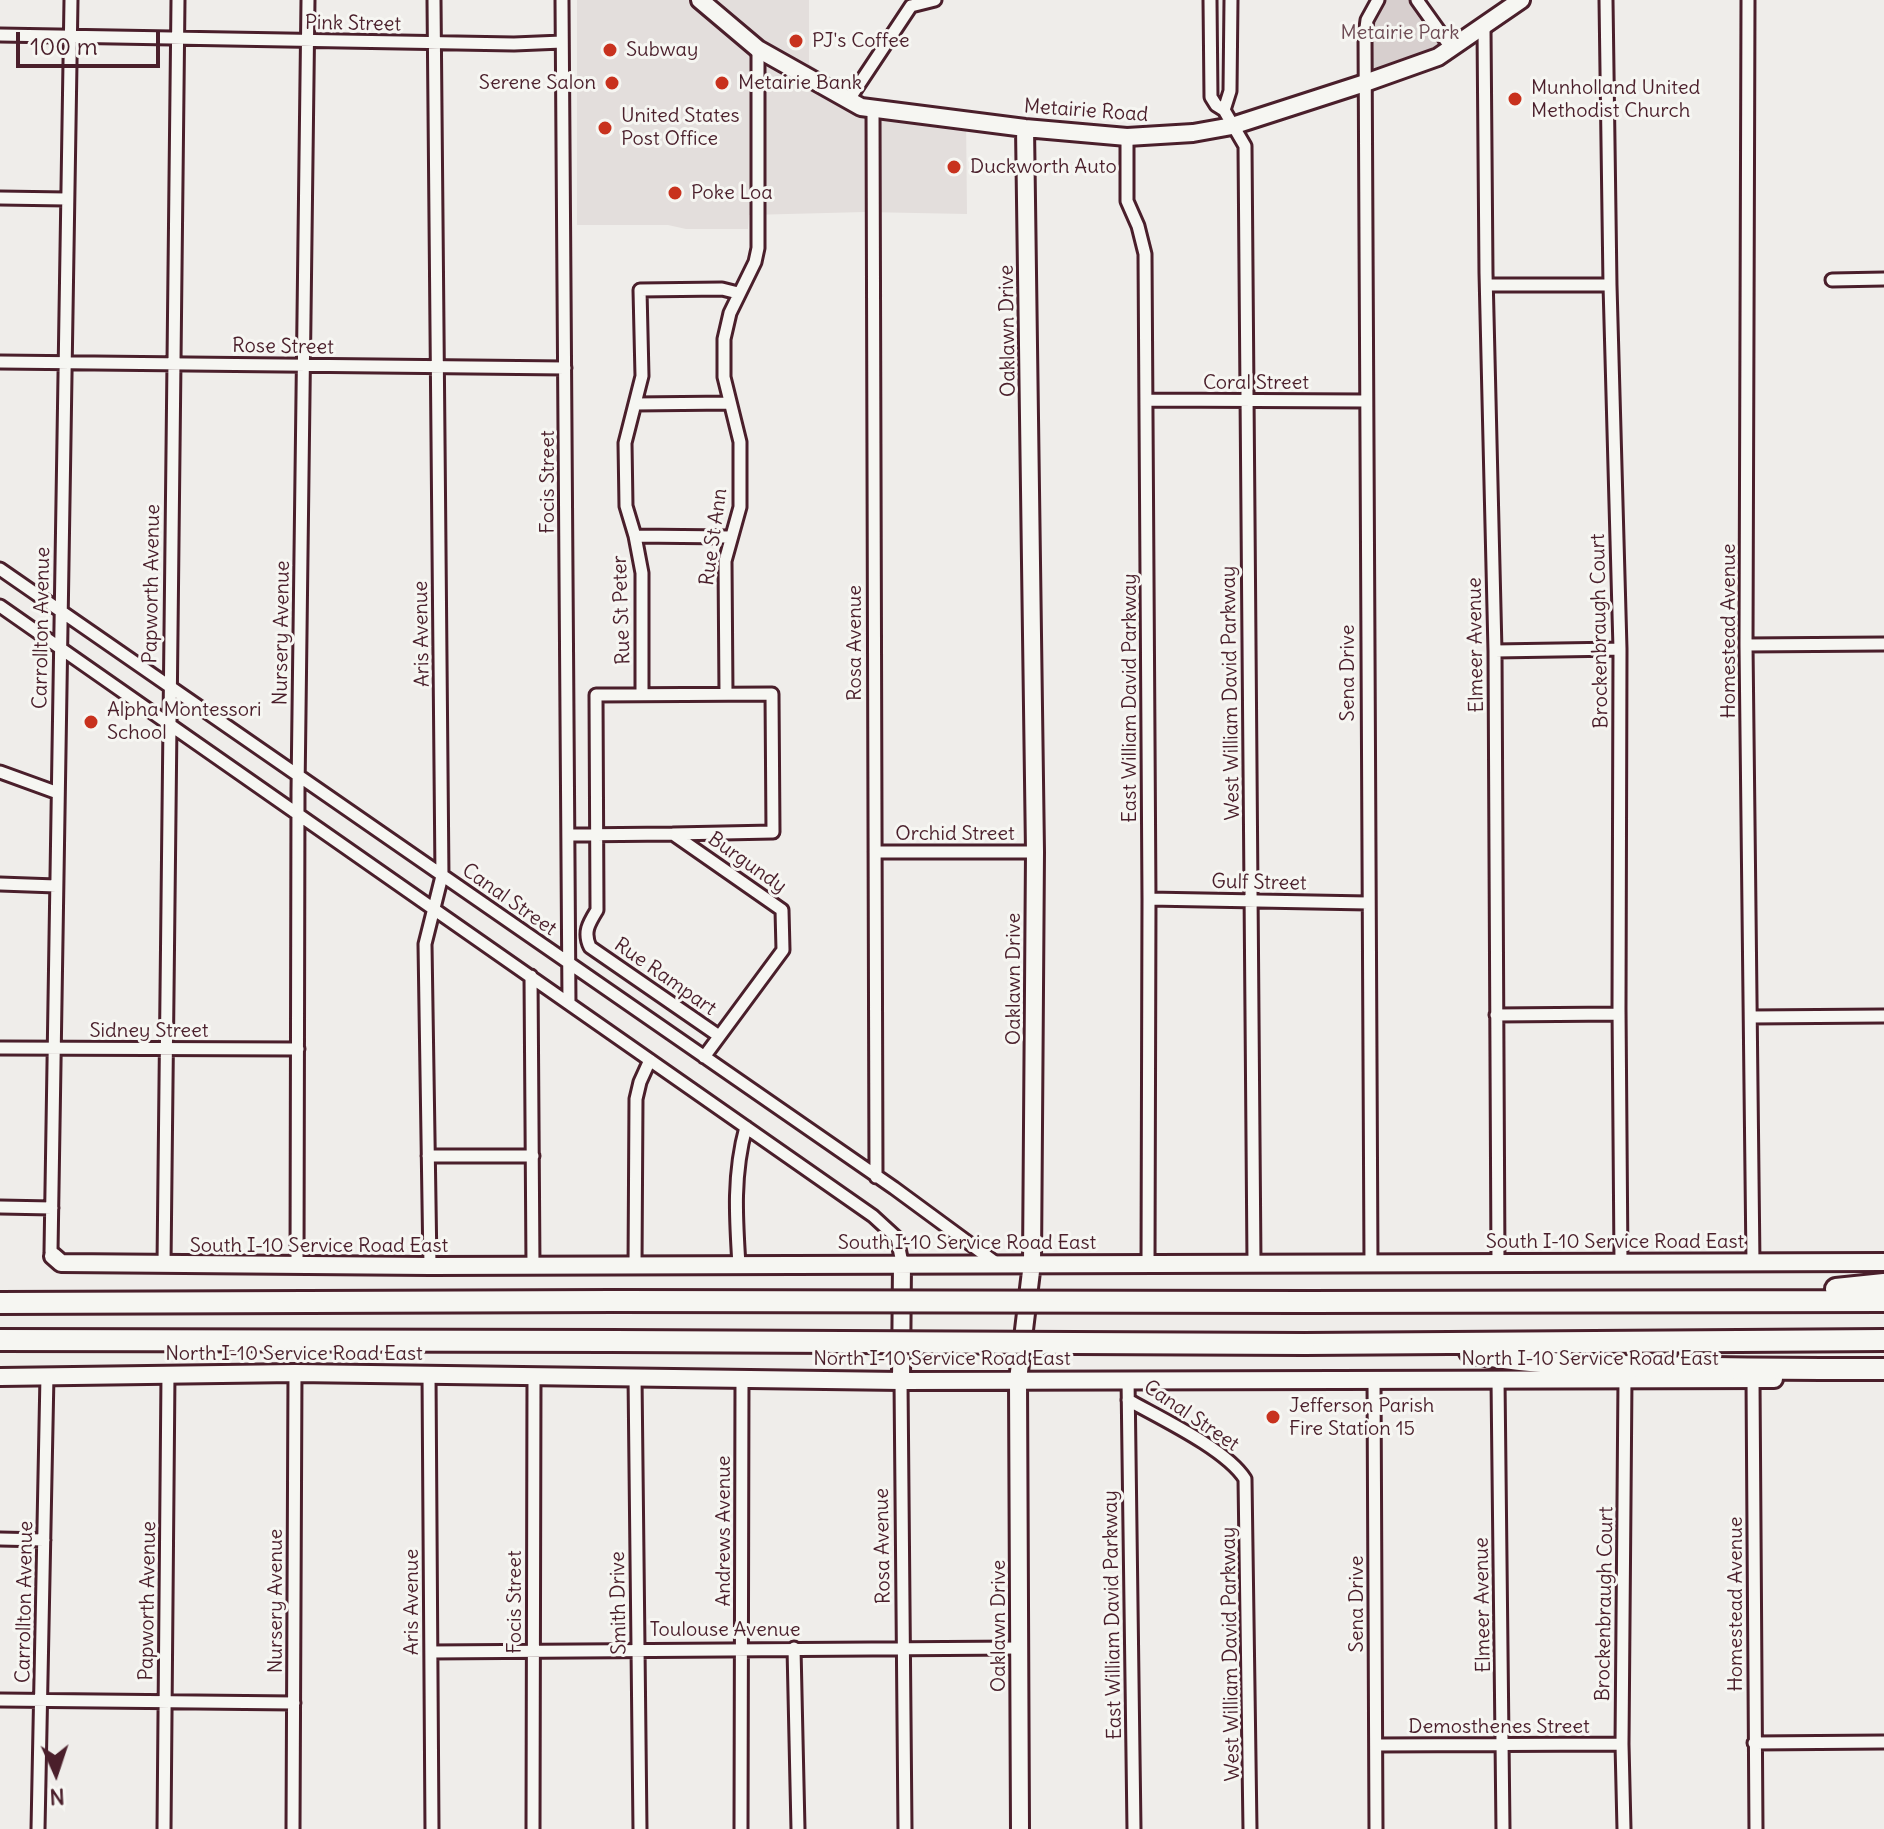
<!DOCTYPE html>
<html>
<head>
<meta charset="utf-8">
<style>
	body { margin:0 }
	#map { position:relative; width:1884px; height:1829px; overflow:hidden; background:#efedea; font-family:Delius,sans-serif }
	canvas { display:block }
	.north { position:absolute; left:16px; top:1733px; width:80px; height:80px; -webkit-text-stroke:6px #f6f6f2; paint-order:stroke; rotate:177deg; font-size:22px; font-weight:700; line-height:32px; text-align:center; color:#4a1f2b }
	.north::after { content:''; display:block; margin:auto; width:28px; height:36px; background:#4a1f2b; clip-path:polygon(50% 0,100% 100%,50% 72%,0 100%) }
	.scale { position:absolute; left:16px; top:32px; width:144px; height:36px; box-sizing:border-box; border:4px solid #4a1f2b; border-top:0; padding-left:10px; font-size:24px; line-height:28px; white-space:nowrap; color:#4a1f2b; -webkit-text-stroke:6px #f6f6f2; paint-order:stroke }
</style>
</head>
<body>
<div id="map">
<canvas width="1884" height="1829"></canvas>
<div class="north">N</div>
<div class="scale">100 m</div>
</div>
<script>
const context = document.querySelector('canvas').getContext('2d');
context.lineJoin = 'round';
function fill(path, color) { context.fillStyle = color; context.fill(path, 'evenodd'); }
function trace(path, color, width, dash) { context.strokeStyle = color; context.lineWidth = width; context.lineCap = dash ? 'butt' : 'round'; context.setLineDash(dash || []); context.stroke(path); }
function write(font, color, halo, rows, align = 'center') {
  context.font = font + ' Delius,sans-serif'; context.lineWidth = 6; context.setLineDash([]); context.textBaseline = 'middle'; context.strokeStyle = halo; context.fillStyle = color; for (const [text, x, y, turn = 0] of rows) {
    context.save(); context.translate(x, y); context.rotate((+turn || 0) * Math.PI / 180); context.textAlign = isNaN(turn) ? turn : align; if (halo) context.strokeText(text, 0, 0); context.fillText(text, 0, 0); context.restore();
  }
}
fill(new Path2D(`
	M577,0H809V64L859,98L966,115L967,214L865,212L749,215L748,229H686L668,225H577Z`), '#e3dedc');
fill(new Path2D(`
	M1378,0H1421L1452,49L1365,83L1366,24Z`), '#d7cfce');
const street = new Path2D(`
	M562,0L569,1003
	M1210,0L1211,97L1216,105L1224,110L1245,146L1254,1263
	M1417,0L1452,49
	M1606,0L1610,285L1620,649L1619,1008L1621,1262
	M1748,0L1746,645L1753,1262
	M911,6L935,0
	M1484,28L1486,273L1495,651L1498,1262
	M0,35L514,44L562,42
	M848,101L911,6
	M873,109L876,1177
	M1224,110L1230,91L1231,0
	M1127,137V201L1138,226L1145,254L1149,899L1148,1263
	M0,198L66,199
	M1832,280L1884,279
	M1487,285H1610
	M0,362L565,368
	M1147,400L1365,401
	M635,404L730,403
	M635,536L730,537
	M0,569L894,1188L996,1263
	M0,606L873,1216L897,1238L902,1263
	M1746,645L1884,644
	M1495,651L1620,649
	M642,693V573L635,536L626,506L625,443L642,376L640,290L722,289L738,293
	M726,694L725,561L740,507V442L724,377V339L730,313L755,262L758,248V49
	M0,772L58,793
	M673,834L773,832L772,694L596,695L597,910C589,923 583,932 590,947L719,1036
	M569,835L673,834L782,910L783,950L704,1057
	M875,852H1035
	M0,884L56,886
	M1149,899L1368,903
	M531,976L533,1266
	M1496,1015L1619,1014
	M1751,1017L1884,1016
	M0,1048L298,1049
	M428,1156H533
	M0,1207L52,1208
	M53,1256L51,1251L71,0
	M1371,1262L1365,35L1367,20L1378,0
	M164,1265L178,0
	M739,1265C736,1218 733,1174 746,1127
	M297,1266L298,791L308,0
	M430,1266L425,944L442,876L434,0
	M635,1266L636,1099L640,1082L650,1060
	M429,1374L432,1829
	M635,1376L640,1829
	M1128,1379L1134,1829
	M1374,1379L1376,1829
	M1753,1379L1756,1829
	M1498,1380L1503,1829
	M901,1381L905,1829
	M1128,1400C1160,1418 1226,1449 1245,1479L1250,1829
	M0,1539L44,1540
	M794,1648L798,1829
	M431,1652L1019,1648
	M0,1700L294,1703
	M1754,1743L1884,1742
	M1376,1745L1622,1744
	M38,1829L47,1375
	M164,1829L168,1374
	M293,1829L295,1373
	M533,1829L534,1375
	M741,1829L742,1378
	M1624,1829L1622,1744L1625,1379`);
const secondary = new Path2D(`
	M700,0L758,49L861,107L1025,128L1127,137L1193,133L1232,126L1365,83L1438,57L1521,0
	M53,1256L61,1263L430,1266L1884,1262
	M0,1377L295,1373L901,1381L1774,1379
	M901,1381L902,1263
	M1020,1829L1018,1380L1032,1263L1035,852L1025,128`);
const highway = new Path2D(`
	M1836,1289L1884,1284
	M1306,1302L1884,1301
	M0,1303L614,1301
	M0,1340L613,1341
	M1304,1344L1884,1340
	M1470,1352C1520,1363 1570,1364 1621,1366C1709,1369 1796,1369 1884,1369`);
trace(street, '#4a1f2b', 17);
trace(secondary, '#4a1f2b', 22);
trace(highway, '#4a1f2b', 26);
trace(street, '#f6f6f2', 11);
trace(secondary, '#f6f6f2', 16);
trace(highway, '#f6f6f2', 20);
const highwayBridge = new Path2D(`
	M614,1301L1306,1302
	M613,1341L1304,1344`);
trace(highwayBridge, '#4a1f2b', 26, []);
trace(highwayBridge, '#f6f6f2', 20);
for (const [x, y, r, color] of [
	[796,41,8,"#c8321e"],
	[610,50,8,"#c8321e"],
	[612,83,8,"#c8321e"],
	[722,83,8,"#c8321e"],
	[1515,99,8,"#c8321e"],
	[605,128,8,"#c8321e"],
	[954,167,8,"#c8321e"],
	[675,193,8,"#c8321e"],
	[91,722,8,"#c8321e"],
	[1273,1417,8,"#c8321e"]
]) { const dot = new Path2D(); dot.arc(x, y, r, 0, 2 * Math.PI); context.fillStyle = color; context.fill(dot); trace(dot, '#f6f6f2', 3); }
write('20px', '#4a1f2b', '#f6f6f2', [
	["Pink Street",353,24,1],
	["Metairie Road",1086,111,4],
	["Oaklawn Drive",1008,331,-91],
	["Rose Street",283,347,1],
	["Coral Street",1256,383],
	["Focis Street",548,482,-90],
	["Rue St Ann",714,537,-82],
	["Papworth Avenue",152,584,-89],
	["Rue St Peter",622,610,-92],
	["Carrollton Avenue",42,628,-89],
	["Brockenbraugh Court",1600,631,-91],
	["Homestead Avenue",1729,631,-90],
	["Nursery Avenue",282,633,-89],
	["Aris Avenue",422,634,-91],
	["Rosa Avenue",855,643,-90],
	["Elmeer Avenue",1476,645,-91],
	["Sena Drive",1348,673,-90],
	["West William David Parkway",1231,693,-91],
	["East William David Parkway",1130,698,-90],
	["Orchid Street",955,834],
	["Burgundy",747,863,35],
	["Gulf Street",1259,883,1],
	["Canal Street",509,900,35],
	["Rue Rampart",665,977,35],
	["Oaklawn Drive",1014,979,-90],
	["Sidney Street",149,1031],
	["South I-10 Service Road East",1615,1242],
	["South I-10 Service Road East",967,1243],
	["South I-10 Service Road East",319,1246],
	["North I-10 Service Road East",294,1354],
	["North I-10 Service Road East",942,1359],
	["North I-10 Service Road East",1590,1359],
	["Canal Street",1191,1416,34],
	["Andrews Avenue",724,1531,-90],
	["Rosa Avenue",883,1546,-91],
	["Papworth Avenue",148,1601,-89],
	["Nursery Avenue",276,1601,-90],
	["Carrollton Avenue",25,1602,-89],
	["Aris Avenue",412,1602,-90],
	["Focis Street",515,1602,-90],
	["Smith Drive",619,1603,-91],
	["Sena Drive",1357,1604,-90],
	["Brockenbraugh Court",1605,1604,-89],
	["Homestead Avenue",1736,1604,-90],
	["Elmeer Avenue",1483,1605,-91],
	["East William David Parkway",1113,1615,-91],
	["Oaklawn Drive",999,1626,-90],
	["Toulouse Avenue",725,1630],
	["West William David Parkway",1231,1654,-91],
	["Demosthenes Street",1499,1727]
]);
write('20px', '#6d4b54', '#f6f6f2', [
	["Metairie Park",1400,33]
]);
write('20px', '#4a1f2b', '#f6f6f2', [
	["PJ's Coffee",812,41],
	["Subway",626,50],
	["Serene Salon",596,83,"right"],
	["Metairie Bank",738,83],
	["Munholland United",1531,88],
	["Methodist Church",1531,111],
	["United States",621,116],
	["Post Office",621,139],
	["Duckworth Auto",970,167],
	["Poke Loa",691,193],
	["Alpha Montessori",107,710],
	["School",107,733],
	["Jefferson Parish",1289,1406],
	["Fire Station 15",1289,1429]
], 'left');
</script>
</body>
</html>
